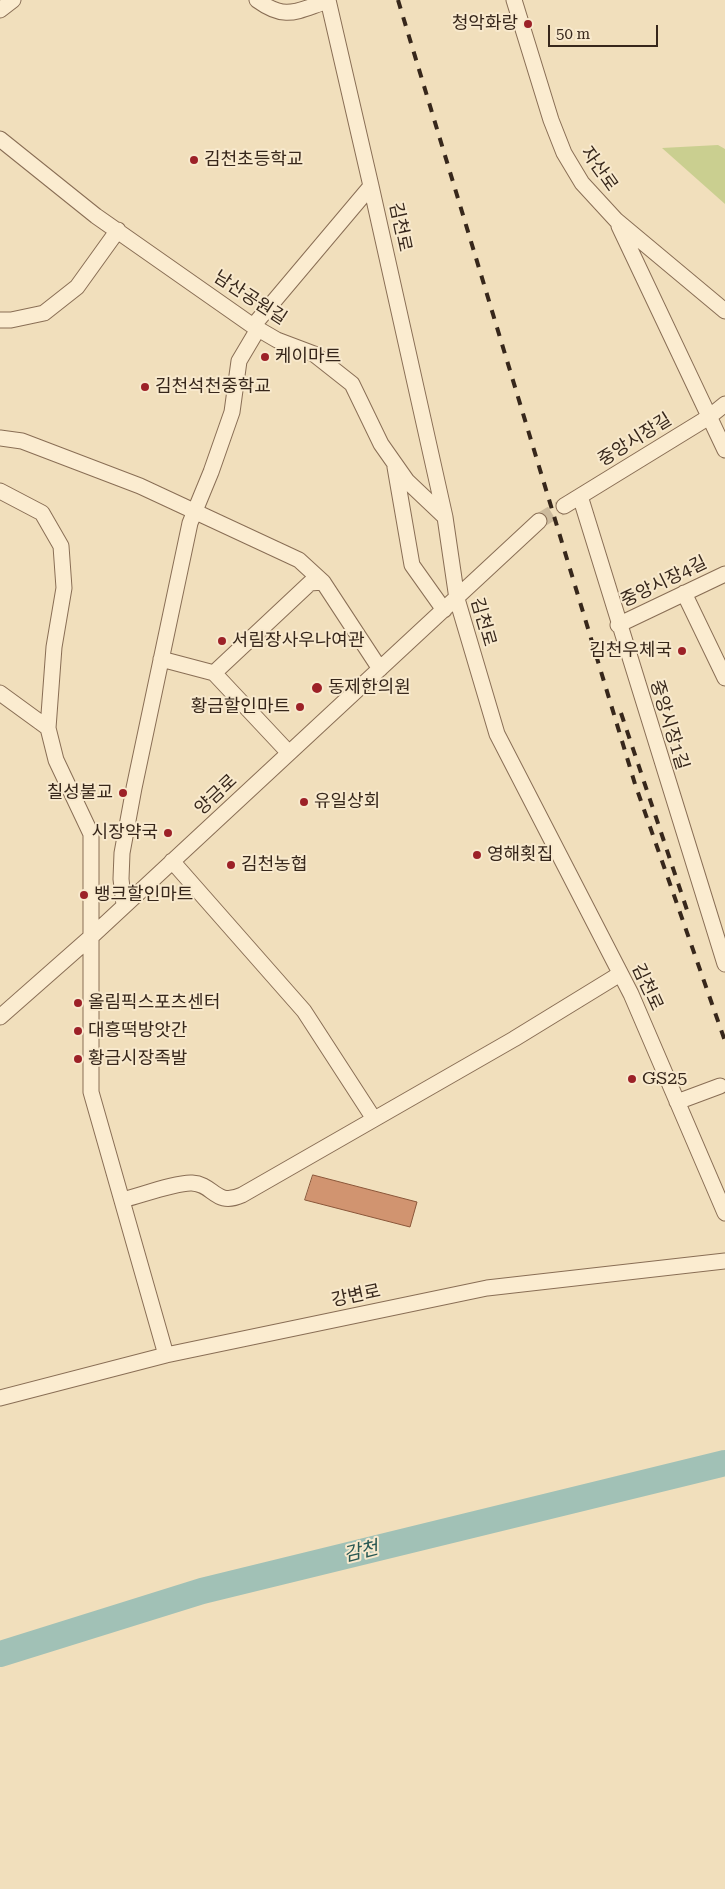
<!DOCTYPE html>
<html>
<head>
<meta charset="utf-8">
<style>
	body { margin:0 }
	#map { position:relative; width:725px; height:1889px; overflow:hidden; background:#f1dfbc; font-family:"Roboto Serif",serif }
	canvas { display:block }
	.scale { position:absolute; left:548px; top:25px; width:110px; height:22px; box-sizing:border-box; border:2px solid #37271b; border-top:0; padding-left:6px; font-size:15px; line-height:18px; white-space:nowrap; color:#37271b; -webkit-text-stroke:4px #f8e9cd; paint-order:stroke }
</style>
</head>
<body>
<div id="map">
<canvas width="725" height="1889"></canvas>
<div class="scale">50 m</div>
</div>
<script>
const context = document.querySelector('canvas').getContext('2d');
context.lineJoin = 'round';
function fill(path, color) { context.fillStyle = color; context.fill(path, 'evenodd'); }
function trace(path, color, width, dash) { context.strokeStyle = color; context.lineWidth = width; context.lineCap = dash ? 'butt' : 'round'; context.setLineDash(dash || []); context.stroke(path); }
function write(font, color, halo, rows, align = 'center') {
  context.font = font + ' "Roboto Serif","Noto Sans KR",serif'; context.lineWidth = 4; context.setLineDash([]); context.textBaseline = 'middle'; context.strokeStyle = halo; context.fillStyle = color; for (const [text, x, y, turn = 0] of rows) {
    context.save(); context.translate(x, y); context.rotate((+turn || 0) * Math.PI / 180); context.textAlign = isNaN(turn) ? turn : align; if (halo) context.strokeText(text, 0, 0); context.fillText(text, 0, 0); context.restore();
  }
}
fill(new Path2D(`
	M718,145L725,149V204L662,148Z`), '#cacf90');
trace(new Path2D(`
	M0,1654L202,1591L725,1463`), '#a1c1b6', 26);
const building = new Path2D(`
	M313,1175L417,1202L410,1227L305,1200Z`);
fill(building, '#d19470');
trace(building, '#8a5639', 1);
trace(new Path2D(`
	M539,521L564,506`), '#ccba9c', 15, [15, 8]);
const minor = new Path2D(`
	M257,0C286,21 296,11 328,1
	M328,0L371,186L445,517L457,599L497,734L631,994L725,1213
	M514,0L551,120L564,153L582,183L616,220L725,311
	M0,10L13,0
	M0,139L96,216L253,326L277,340L314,354L352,384L381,444L407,481L445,517
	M619,226L725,450
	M0,320H11L44,313L77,287L118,230
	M253,326L371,186
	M0,438L22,441L140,486L299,560L323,582L380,669
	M395,467L412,565L444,610
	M0,491L42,513L61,546L64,588L54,647L48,728L56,760L91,834V1092L166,1355
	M580,496L725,964
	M564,506L709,417L725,404
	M684,593L725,678
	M618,625L725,574
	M161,659L214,673L289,753
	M214,673L310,583L323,582
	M0,693L48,728
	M172,861L304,1011L374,1119
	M124,905L121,879L122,853L134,788L190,523L211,472L232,412L239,361L258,329
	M0,1017L92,936L539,521
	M677,1102L720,1086
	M122,1200C139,1196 177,1182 192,1183C214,1184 215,1207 242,1195L514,1039L620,974
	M0,1398L166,1355L487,1288L725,1261`);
trace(minor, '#896e55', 17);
trace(minor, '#fbecd0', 15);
trace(new Path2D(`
	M398,0L635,784L725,1041
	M621,713L687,910`), '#37271b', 4, [9, 9]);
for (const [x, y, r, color] of [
	[528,24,5,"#9c2127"],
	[194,160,5,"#9c2127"],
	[265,357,5,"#9c2127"],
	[145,387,5,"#9c2127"],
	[222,641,5,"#9c2127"],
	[682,651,5,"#9c2127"],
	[317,688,6,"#9c2127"],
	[300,707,5,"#9c2127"],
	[123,793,5,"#9c2127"],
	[304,802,5,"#9c2127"],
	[168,833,5,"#9c2127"],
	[477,855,5,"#9c2127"],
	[231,865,5,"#9c2127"],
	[84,895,5,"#9c2127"],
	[78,1003,5,"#9c2127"],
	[78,1031,5,"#9c2127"],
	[78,1059,5,"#9c2127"],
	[632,1079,5,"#9c2127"]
]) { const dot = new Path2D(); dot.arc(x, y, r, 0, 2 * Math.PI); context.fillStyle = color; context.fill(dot); trace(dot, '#f8e9cd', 2); }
write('18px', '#37271b', '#f8e9cd', [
	["청악화랑",518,24,"right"],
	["김천초등학교",204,160],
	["케이마트",275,357],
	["김천석천중학교",155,387],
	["서림장사우나여관",232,641],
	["김천우체국",672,651,"right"],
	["동제한의원",328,688],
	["황금할인마트",290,707,"right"],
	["칠성불교",113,793,"right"],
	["유일상회",314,802],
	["시장약국",158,833,"right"],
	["영해횟집",487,855],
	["김천농협",241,865],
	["뱅크할인마트",94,895],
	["올림픽스포츠센터",88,1003],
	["대흥떡방앗간",88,1031],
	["황금시장족발",88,1059],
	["GS25",642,1079]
], 'left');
write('18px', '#37271b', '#f8e9cd', [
	["자산로",599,169,55],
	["김천로",400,227,78],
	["남산공원길",250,298,33],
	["중앙시장길",635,440,-32],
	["중앙시장4길",664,582,-26],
	["김천로",483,622,74],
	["중앙시장1길",669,725,73],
	["양금로",216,795,-43],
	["김천로",647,987,65],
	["강변로",356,1296,-12]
]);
write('italic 19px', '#295853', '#f8e9cd', [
	["감천",361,1552,-14]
]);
</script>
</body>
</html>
